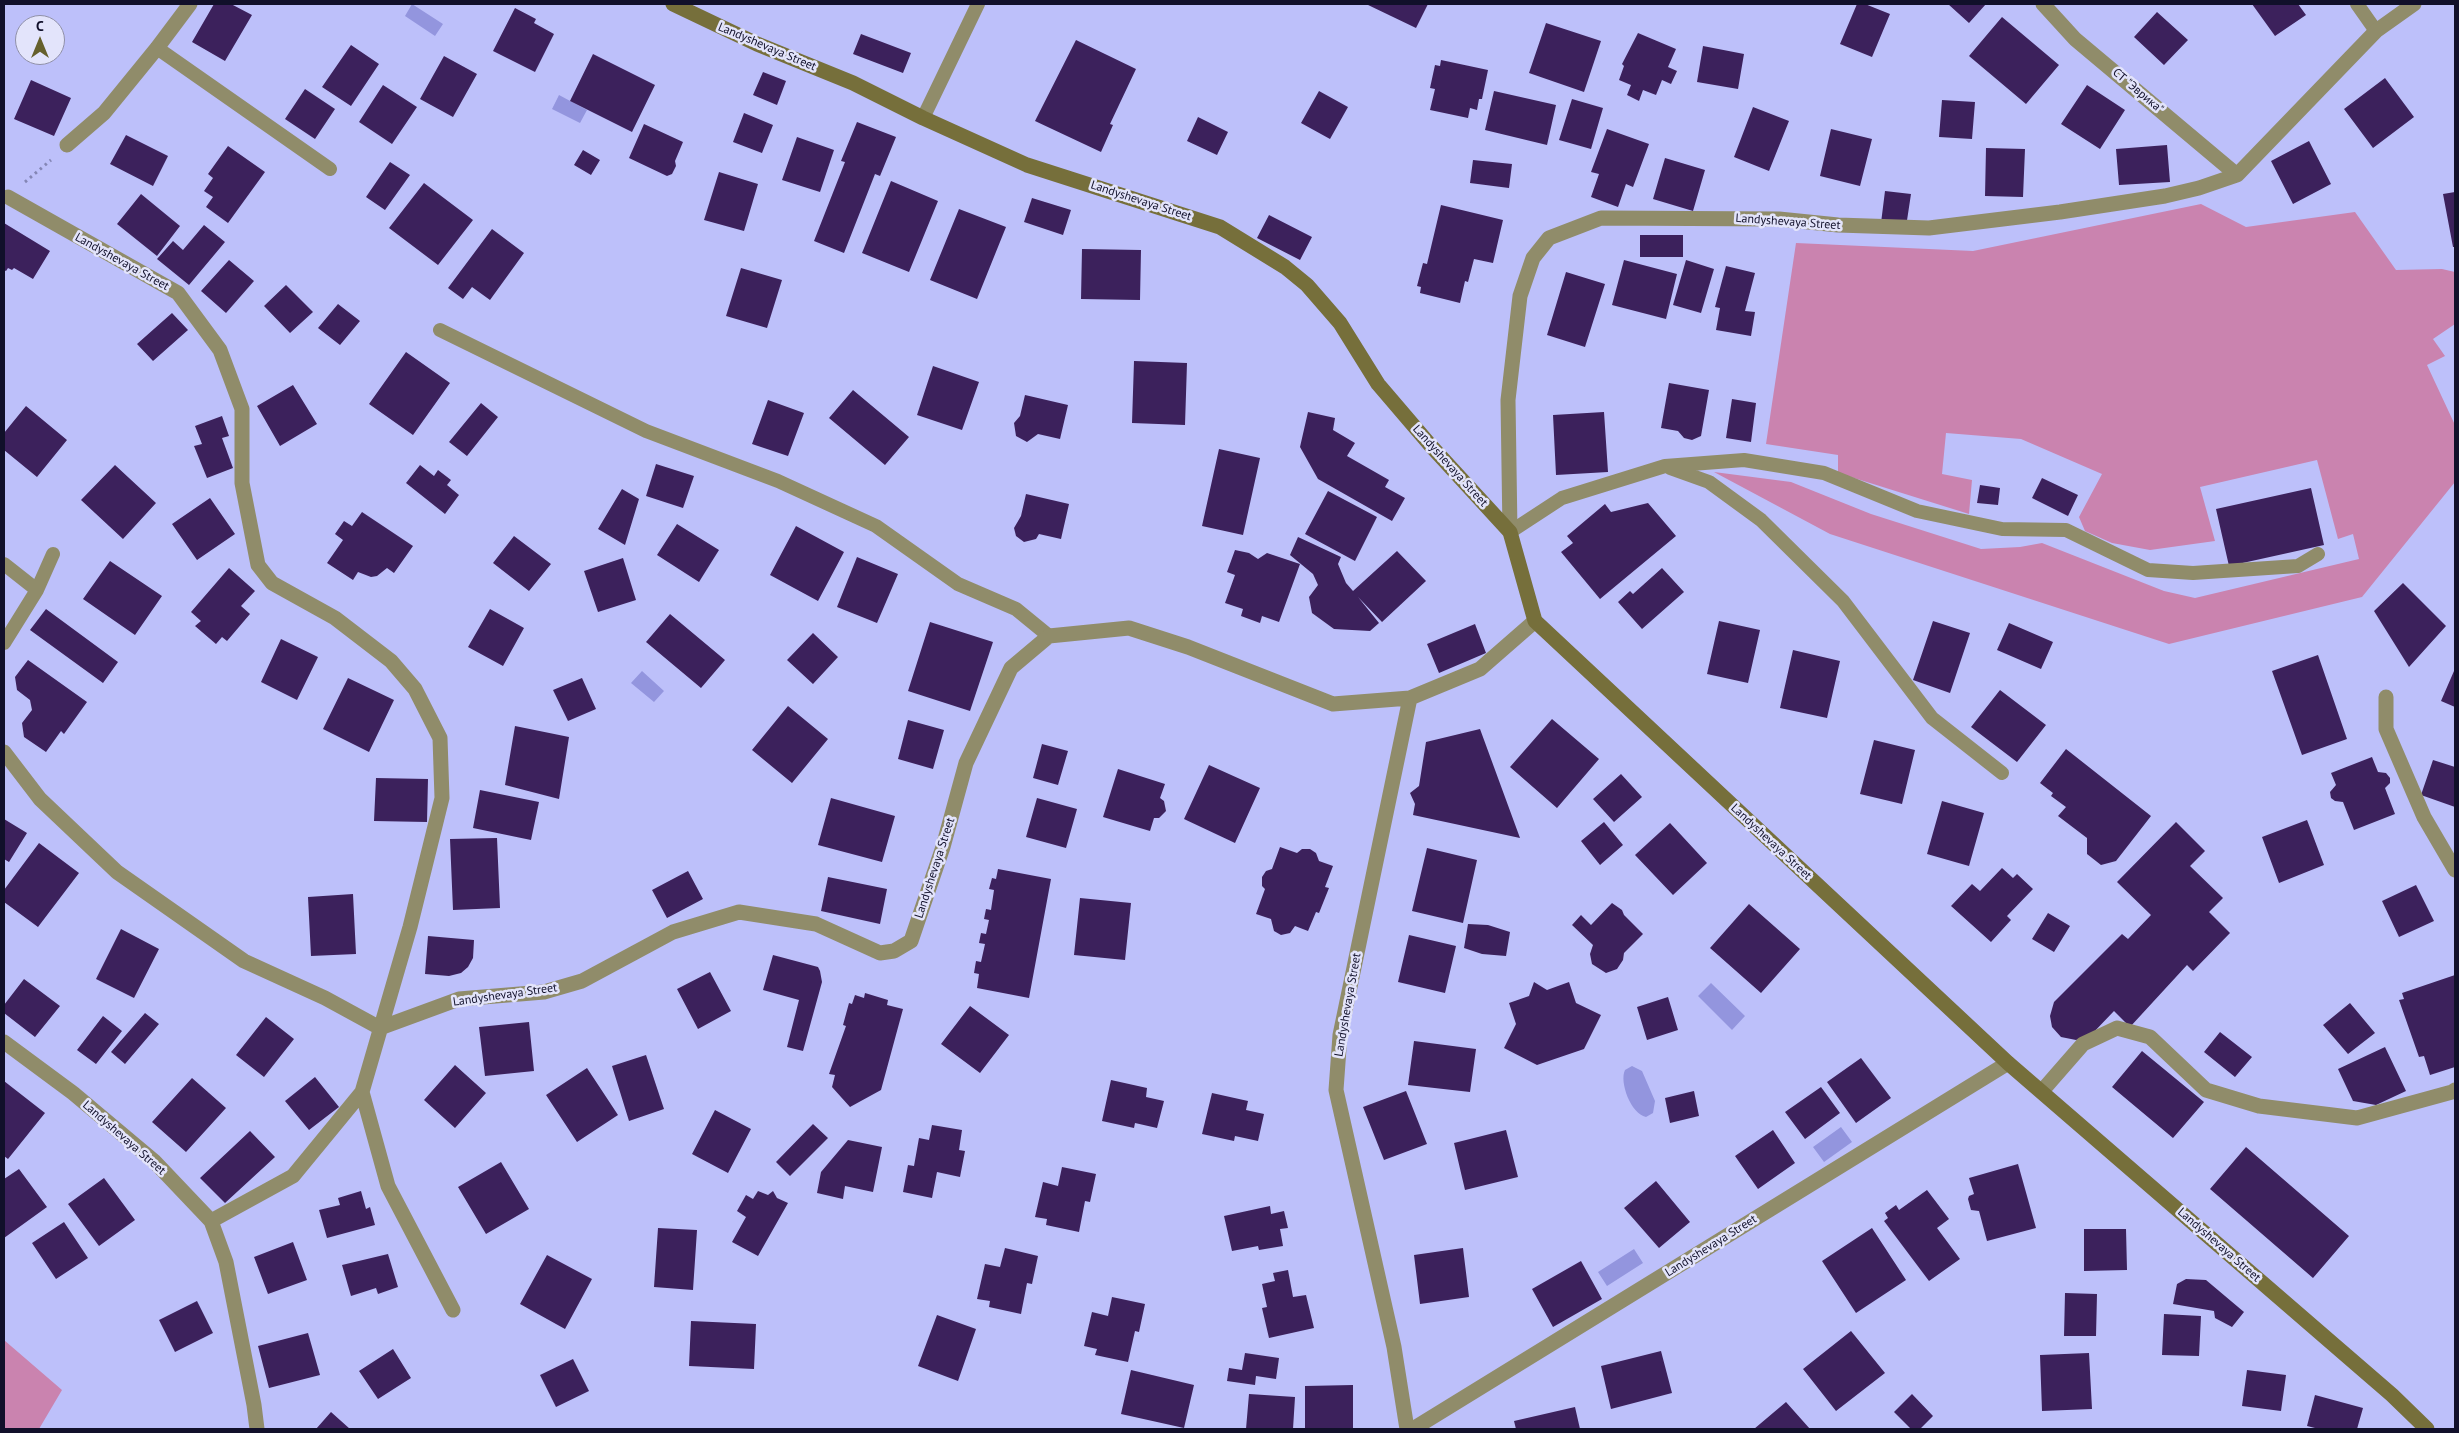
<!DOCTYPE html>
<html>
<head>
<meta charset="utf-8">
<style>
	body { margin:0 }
	#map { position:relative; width:2459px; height:1433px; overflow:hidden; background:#bdc0fa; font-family:"PT Sans",sans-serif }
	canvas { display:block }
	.frame { position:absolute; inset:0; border:5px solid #11102a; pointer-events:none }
	.north { position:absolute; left:15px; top:15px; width:50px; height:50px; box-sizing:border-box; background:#e3e4fb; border:1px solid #8f8fa7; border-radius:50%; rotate:0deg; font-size:14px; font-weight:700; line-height:20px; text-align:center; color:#11102a }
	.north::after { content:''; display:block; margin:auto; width:18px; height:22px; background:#66602c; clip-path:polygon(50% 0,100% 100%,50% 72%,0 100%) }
</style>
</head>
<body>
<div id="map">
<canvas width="2459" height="1433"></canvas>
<div class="frame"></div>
<div class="north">С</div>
</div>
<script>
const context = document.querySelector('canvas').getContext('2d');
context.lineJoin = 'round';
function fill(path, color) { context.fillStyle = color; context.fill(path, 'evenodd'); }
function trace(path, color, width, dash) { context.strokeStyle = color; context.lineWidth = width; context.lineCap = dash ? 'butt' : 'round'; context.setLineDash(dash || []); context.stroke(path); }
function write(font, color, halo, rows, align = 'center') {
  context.font = font + ' "PT Sans",sans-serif'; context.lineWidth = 5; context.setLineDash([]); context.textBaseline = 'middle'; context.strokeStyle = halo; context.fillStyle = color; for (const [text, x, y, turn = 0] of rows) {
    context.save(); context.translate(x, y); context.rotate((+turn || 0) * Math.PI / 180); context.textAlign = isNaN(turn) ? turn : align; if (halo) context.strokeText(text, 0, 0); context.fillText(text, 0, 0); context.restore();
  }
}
fill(new Path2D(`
	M2201,204L2246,227L2355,212L2396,270L2442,269L2455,272V324L2433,339L2445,356L2427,365L2455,425V482L2362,597L2169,644L1830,534L1714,472L1791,482L1871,514L1981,549L2020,547L2042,543L2164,591L2195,598L2359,559L2353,534L2338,539L2317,460L2200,487L2215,541L2150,550L2112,543L2085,531L2079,517L2102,474L2021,439L1946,433L1942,474L1972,480L1969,514L1838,473V455L1766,444L1796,243L1973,251Z
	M4,1340L62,1390L39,1429H4Z`), '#ca83af');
fill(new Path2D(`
	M412,4L443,24L435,36L405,16Z
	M559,95L587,110L580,123L552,109Z
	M642,671L664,691L654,702L631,683Z
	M1711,983L1745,1016L1732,1030L1698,996Z
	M1632,1066L1642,1071L1655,1101L1653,1113L1646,1117C1631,1114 1619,1082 1625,1070Z
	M1841,1127L1852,1142L1824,1162L1813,1147Z
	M1634,1249L1643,1263L1607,1286L1598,1272Z`), '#9395de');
fill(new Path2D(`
	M214,4H231L252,15L225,61L192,42Z
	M1366,4H1428L1416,28Z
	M1857,4H1865L1890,14L1872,57L1840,44Z
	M1948,4H1986L1969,23Z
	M2252,4H2298L2306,15L2275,36Z
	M515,8L536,19L534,23L554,34L535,72L493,51Z
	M2157,12L2188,40L2164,65L2134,37Z
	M2002,17L2059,65L2026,104L1969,56Z
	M1546,23L1601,41L1584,92L1529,73Z
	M1638,33L1676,49L1668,67L1677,71L1671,84L1662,80L1656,95L1643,90L1639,101L1627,95L1631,85L1619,80L1624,66L1622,64Z
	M861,34L911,53L903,73L853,54Z
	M1076,40L1136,69L1110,124L1113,125L1101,152L1035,121Z
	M351,45L379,64L351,106L322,87Z
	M1703,46L1744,54L1738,89L1697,82Z
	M593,54L655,85L632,132L570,101Z
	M444,56L477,74L453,117L420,99Z
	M1441,60L1488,70L1482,99H1479L1477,110L1470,108L1468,118L1430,110L1435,89L1430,88L1435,65L1440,66Z
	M763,72L786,81L777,105L753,95Z
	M2385,78L2414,117L2373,148L2344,109Z
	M31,80L71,98L54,136L14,119Z
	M383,85L417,107L392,144L359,122Z
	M2087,85L2125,110L2100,149L2061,124Z
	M305,89L335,109L315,139L285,119Z
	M1319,91L1348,107L1330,139L1301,123Z
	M1494,91L1556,105L1547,145L1485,130Z
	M1572,99L1603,108L1591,149L1559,140Z
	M1942,100L1975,102L1972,139L1939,137Z
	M1753,107L1789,121L1769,171L1734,157Z
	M744,113L773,125L762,153L733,142Z
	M1198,117L1228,132L1217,155L1187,141Z
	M857,122L896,137L880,176L875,174L844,253L814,241L845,162L841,161Z
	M644,124L683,142L675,161L676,166L672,174L667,176L629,158Z
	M1607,129L1649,144L1633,187L1626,184L1618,207L1591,197L1599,174L1591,172Z
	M1831,129L1872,139L1860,186L1820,176Z
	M126,135L168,156L153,186L110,164Z
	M797,137L834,150L820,192L782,180Z
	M2309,141L2331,184L2293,204L2271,161Z
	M2167,145L2170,182L2119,185L2116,149Z
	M228,146L265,172L228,223L206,207L213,197L204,191L213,178L208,174Z
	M1986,148L2025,149L2023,197L1985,196Z
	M583,150L600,160L591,175L574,165Z
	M1665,158L1705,170L1693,211L1653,199Z
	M1473,160L1512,164L1509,188L1470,183Z
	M390,162L410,175L385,210L366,197Z
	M719,172L758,184L744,231L704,220Z
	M891,181L938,201L909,272L862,253Z
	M424,183L473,220L438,265L389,228Z
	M1885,191L1911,194L1906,227L1881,223Z
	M2455,192V247H2453L2443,194Z
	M141,194L180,226L157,256L117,224Z
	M1032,198L1071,210L1063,235L1024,222Z
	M1441,205L1503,220L1493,263L1474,259L1468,282L1465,281L1460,303L1420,293L1421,287L1417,286L1423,263L1427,264Z
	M959,209L1006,227L977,299L930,280Z
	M1269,215L1312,237L1300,260L1257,238Z
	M4,223L50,251L33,279L14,268L12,270L8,268L6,271L4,270Z
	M204,225L225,242L189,285L157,259L173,241L183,250Z
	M492,229L524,253L490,300L472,287L463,299L448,288Z
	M1640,235H1683V257H1640Z
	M1082,249L1141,250L1140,300L1081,299Z
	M229,260L254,281L226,313L201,291Z
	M1624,260L1677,274L1666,319L1612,305Z
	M1686,260L1714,269L1701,313L1673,305Z
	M1726,266L1755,273L1745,311L1755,312L1751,336L1716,330L1720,308L1715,307Z
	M741,268L782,280L767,328L726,316Z
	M1566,272L1605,284L1585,347L1547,335Z
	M286,285L313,312L290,333L264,306Z
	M338,304L360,321L340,345L318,328Z
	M172,313L188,330L153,361L137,344Z
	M406,352L450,383L413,435L369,404Z
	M1134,361L1187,363L1185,425L1132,423Z
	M933,366L979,382L962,430L917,415Z
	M1669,383L1709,390L1701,436L1692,440L1684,438L1678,431L1661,428Z
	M293,385L317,424L280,446L257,406Z
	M853,390L909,437L885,465L829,418Z
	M1025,395L1068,405L1060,439L1038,434L1027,442L1016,436L1014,423L1020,416Z
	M1732,399L1756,403L1751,442L1726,438Z
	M768,400L804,413L788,456L752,444Z
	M481,403L498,417L467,456L449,442Z
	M26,406L67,440L37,477L4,450V433Z
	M1308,412L1335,418L1333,430L1355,443L1347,456L1389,480L1385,487L1405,498L1392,521L1318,479L1300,447Z
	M1604,412L1608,472L1556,475L1553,415Z
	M222,416L229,436L222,438L233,468L207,478L194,446L202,444L195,426Z
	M1219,449L1260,458L1243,535L1202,526Z
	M656,464L694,476L683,508L646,496Z
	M115,465L156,503L123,539L81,500Z
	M420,465L434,476L438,470L451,480L447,485L459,495L445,514L406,483Z
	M2042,478L2078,495L2068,516L2032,498Z
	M1980,485L2000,488L1998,505L1977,503Z
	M2311,488L2324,545L2229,566L2216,509Z
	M622,489L639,499L625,545L598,529Z
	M1328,491L1377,517L1355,561L1305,534Z
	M1026,494L1069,504L1061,539L1039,534L1036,539L1024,542L1016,536L1014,528L1021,516Z
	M210,498L235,534L197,560L172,524Z
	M1648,503L1676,536L1600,599L1561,552L1573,543L1567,536L1605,504L1611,512Z
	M362,512L413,546L394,573L387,568L377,576L371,577L358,572L353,580L327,563L343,540L335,534L344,521L352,526Z
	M677,524L719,550L699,582L657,555Z
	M796,526L844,552L818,601L770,575Z
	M514,536L551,564L529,591L493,563Z
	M1298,537L1341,557L1338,564L1346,583L1353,591L1397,551L1426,581L1382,622L1358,597L1379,623L1370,631L1334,629L1312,613L1309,597L1318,585L1313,574L1290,555Z
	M1235,550L1249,553L1258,559L1267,553L1300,564L1279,622L1262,616L1260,623L1241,616L1243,609L1225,603L1235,575L1227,572Z
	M857,557L898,574L877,623L837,607Z
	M623,558L636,600L598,612L584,571Z
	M110,561L162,596L135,635L83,599Z
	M229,568L255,591L241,606L250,614L227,641L222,637L216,644L195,626L201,621L191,612Z
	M1662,568L1684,592L1642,629L1618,602L1630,591L1633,594Z
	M2403,583L2446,626L2409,667L2374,611Z
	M46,609L118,662L103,683L30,630Z
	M490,609L524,628L503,666L468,647Z
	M670,614L725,660L701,688L646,642Z
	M1719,621L1760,630L1748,683L1707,674Z
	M1933,621L1970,633L1950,693L1913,680Z
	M930,622L993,642L970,711L908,691Z
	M2009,623L2053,642L2041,669L1997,650Z
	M1475,624L1486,653L1439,673L1427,644Z
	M813,633L838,657L813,684L787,660Z
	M281,639L318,657L297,700L261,682Z
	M1793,650L1840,661L1827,718L1780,708Z
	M2318,655L2347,739L2302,755L2272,671Z
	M28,660L87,702L64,734L61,731L46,752L24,737L22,723L32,710L30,700L17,690L15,677Z
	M2454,671H2455V707L2441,701Z
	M348,678L394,700L369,752L323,729Z
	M582,678L596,709L568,721L553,690Z
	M2000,690L2046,725L2017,762L1971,727Z
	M788,706L828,739L792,783L752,750Z
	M1552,719L1599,759L1557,808L1510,767Z
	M908,720L944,730L933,769L898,759Z
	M515,726L569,737L559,799L505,785Z
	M1480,729L1520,838L1413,815L1415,804L1410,793L1419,786L1426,742Z
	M1874,740L1915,750L1902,804L1860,794Z
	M1042,744L1068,751L1058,785L1033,778Z
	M2066,749L2151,816L2116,861L2101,865L2087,854V838L2058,816L2066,807L2051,796L2053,793L2040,783Z
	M2372,757L2378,772L2386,773L2390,778V783L2385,788L2395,814L2354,830L2343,802L2335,801L2331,798L2330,792L2336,785L2331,773Z
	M2433,760L2455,767V807L2421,795Z
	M1209,765L1260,788L1235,843L1184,819Z
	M1118,769L1165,784L1160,798L1164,801L1166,811L1159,818H1154L1150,831L1103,817Z
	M1621,774L1642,797L1614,822L1593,799Z
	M376,778L428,779L427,822L374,821Z
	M480,790L539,802L531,840L473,828Z
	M831,798L895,816L882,862L818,845Z
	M1037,798L1077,809L1066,848L1026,837Z
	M1942,801L1984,813L1969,866L1927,854Z
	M4,819L27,833L9,862L4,859Z
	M2307,820L2324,865L2279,883L2262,837Z
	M1604,822L1623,845L1600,865L1581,841Z
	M2176,822L2205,851L2190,866L2223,898L2209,912L2230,933L2193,971L2187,965L2130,1027L2114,1011L2091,1035L2076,1040L2061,1037L2052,1027L2050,1016L2054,1002L2122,934L2128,939L2151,915L2117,882Z
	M1670,823L1707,863L1673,895L1635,855Z
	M497,838L500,908L453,910L450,839Z
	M39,843L79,873L38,927L4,902V890Z
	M1280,847L1297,853L1302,849H1310L1316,853L1319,861L1333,866L1325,887L1329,888L1319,913L1316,912L1308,931L1295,926L1290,933L1281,935L1274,931L1271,919L1256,914L1265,889L1262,886V877L1266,871L1272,869Z
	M1427,848L1477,860L1463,923L1412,911Z
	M2002,868L2013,878L2017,874L2033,889L2007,916L2011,920L1991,942L1951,906L1972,884L1980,891Z
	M998,869L1051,879L1029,998L977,988L979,974L974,973L976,961L981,962L985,944L979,943L981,933L986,934L989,920L984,919L986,909L991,910L994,890L989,889L992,878L996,879Z
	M688,871L703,899L667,918L652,890Z
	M828,877L887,889L880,924L821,911Z
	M2416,885L2434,921L2399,937L2382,901Z
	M353,894L356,954L311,956L308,897Z
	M1080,898L1131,903L1125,960L1074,955Z
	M1612,903L1622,910L1624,915L1643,934L1624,953L1623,960L1617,969L1606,973L1592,964L1590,954L1593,945L1572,925L1581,915L1591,925Z
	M1749,904L1800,949L1761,993L1710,948Z
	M2048,913L2070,926L2054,952L2032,939Z
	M1468,924L1488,925L1510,932L1506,956L1482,954L1464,948Z
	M121,929L159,949L134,998L96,979Z
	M1409,935L1456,946L1445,993L1398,982Z
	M428,936L474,940L473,958L468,967L461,973L449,976L425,974Z
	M773,955L818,967L820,971L822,982L803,1051L787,1047L799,1000L763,990Z
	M710,972L731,1011L698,1029L677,989Z
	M2455,975V1067L2430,1075L2424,1056L2419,1057L2399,1000L2404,999L2402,993Z
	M24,979L60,1006L35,1037L4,1013V1005Z
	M1534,982L1547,990L1569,982L1576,1003L1601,1015L1584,1049L1537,1065L1504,1048L1516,1024L1509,1003L1529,996Z
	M865,993L888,1000L887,1005L903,1009L881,1090L850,1107L832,1087L835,1075L829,1074L846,1026L843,1025L849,1003L852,1004L855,995L864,998Z
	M1668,997L1678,1030L1647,1040L1637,1007Z
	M2350,1003L2375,1033L2348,1054L2323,1025Z
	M970,1006L1009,1035L980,1073L941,1044Z
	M145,1013L159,1024L125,1064L111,1052Z
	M103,1016L122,1031L96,1064L77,1050Z
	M266,1017L294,1039L264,1077L236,1055Z
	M529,1022L534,1071L485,1076L479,1027Z
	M2220,1032L2252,1057L2235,1077L2204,1052Z
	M1414,1041L1476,1049L1470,1092L1408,1085Z
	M2385,1047L2406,1091L2376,1105L2353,1101L2338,1069Z
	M2142,1051L2204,1102L2173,1138L2112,1087Z
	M646,1055L664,1109L629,1121L612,1066Z
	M1861,1058L1891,1098L1856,1123L1827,1082Z
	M455,1065L486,1093L455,1128L424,1100Z
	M587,1068L618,1115L577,1142L546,1095Z
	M315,1077L339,1107L309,1130L285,1101Z
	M192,1078L226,1108L186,1152L152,1122Z
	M1111,1080L1147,1088L1146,1097L1164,1101L1157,1128L1135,1123L1134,1128L1102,1121Z
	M4,1081L45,1113L8,1159L4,1156Z
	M1821,1087L1840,1113L1805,1139L1785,1112Z
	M1406,1091L1427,1144L1384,1160L1363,1107Z
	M1694,1091L1699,1116L1670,1123L1665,1098Z
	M1212,1093L1248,1101L1246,1110L1264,1114L1258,1141L1235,1136L1234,1141L1202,1134Z
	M715,1110L751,1129L728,1173L692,1154Z
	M813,1124L828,1138L790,1176L776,1162Z
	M932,1125L962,1130L959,1150L965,1151L960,1177L937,1172L932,1198L903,1192L908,1165L914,1166L919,1138L929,1140Z
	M1506,1130L1518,1177L1465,1190L1454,1143Z
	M1773,1130L1795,1163L1758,1189L1735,1156Z
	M250,1131L275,1157L225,1203L200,1178Z
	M848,1140L882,1147L873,1192L845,1186L843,1199L817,1193L821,1172Z
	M2246,1147L2349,1236L2313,1278L2210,1189Z
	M501,1162L529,1209L486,1234L458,1187Z
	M2018,1164L2036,1228L1987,1241L1979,1211L1971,1210L1968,1199L1969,1196L1974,1194L1969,1178Z
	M1062,1167L1096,1174L1090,1202L1085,1201L1079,1232L1046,1225L1047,1219L1035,1217L1043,1182L1058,1186Z
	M19,1169L47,1207L4,1238V1179Z
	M104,1178L135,1220L99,1246L68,1204Z
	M1656,1181L1690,1222L1659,1248L1624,1208Z
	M1927,1190L1949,1219L1937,1228L1960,1259L1929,1281L1884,1221L1888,1218L1885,1213L1896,1205L1899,1210Z
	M361,1191L366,1209L370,1207L375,1225L327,1238L319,1210L340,1205L338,1198Z
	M758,1191L768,1195L773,1191L777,1198L788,1203L758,1256L732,1242L746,1217L737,1211L746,1195L753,1199Z
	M1270,1206L1271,1214L1284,1211L1288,1228L1280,1229L1283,1246L1259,1250L1258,1246L1232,1251L1224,1216Z
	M64,1222L88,1258L56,1279L32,1243Z
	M658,1228L697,1230L693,1290L654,1287Z
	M1872,1228L1906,1280L1856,1313L1822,1261Z
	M2084,1229H2126L2127,1270L2084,1271Z
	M293,1242L307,1280L268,1294L254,1257Z
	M1005,1248L1038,1256L1032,1284L1027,1283L1021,1314L989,1307L990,1301L977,1299L985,1264L1000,1267Z
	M1463,1248L1469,1297L1420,1304L1414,1255Z
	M388,1254L398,1287L378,1294L376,1288L351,1296L342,1265Z
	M547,1255L592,1279L565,1329L520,1304Z
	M1581,1261L1602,1299L1553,1327L1532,1289Z
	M1288,1270L1293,1297L1306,1295L1314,1328L1269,1338L1262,1308L1267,1307L1262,1284L1275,1281L1273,1273Z
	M2186,1279L2206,1280L2244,1312L2232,1327L2215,1318L2214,1311L2173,1304L2177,1284Z
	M2065,1293L2097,1294L2096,1336H2064Z
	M1112,1297L1145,1304L1139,1332L1135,1331L1128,1362L1095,1355L1097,1349L1084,1346L1092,1312L1108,1316Z
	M197,1301L213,1333L175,1352L159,1320Z
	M2164,1314L2201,1316L2199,1356L2162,1355Z
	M937,1315L976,1329L958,1381L918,1366Z
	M691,1321L756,1324L754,1369L689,1366Z
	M1851,1331L1885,1373L1836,1411L1803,1369Z
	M308,1333L320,1375L269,1388L258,1346Z
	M393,1349L411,1378L378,1399L359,1371Z
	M1661,1351L1672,1393L1611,1409L1601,1366Z
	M1245,1353L1279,1358L1276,1379L1256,1376L1255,1385L1227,1381L1229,1368L1242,1370Z
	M2089,1353L2092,1409L2042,1411L2040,1355Z
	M573,1359L589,1391L556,1407L540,1375Z
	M1131,1370L1194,1385L1184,1428L1121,1414Z
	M2247,1370L2286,1375L2281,1411L2242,1406Z
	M1353,1385V1429H1305V1386Z
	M1249,1394L1295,1397L1293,1429H1246Z
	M1912,1394L1933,1416L1920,1429H1911L1894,1412Z
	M2315,1395L2363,1408L2357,1429H2319L2307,1426Z
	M1786,1402L1810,1429H1754Z
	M1575,1407L1580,1429H1516L1514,1421Z
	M331,1412L350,1429H316Z`), '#3c215c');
trace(new Path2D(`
	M25,182L51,160`), '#8486b5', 3, [2.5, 4]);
trace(new Path2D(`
	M2357,4L2376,31
	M157,48L330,169
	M923,118L978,4
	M440,330L646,431L778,481L876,526L958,584L1016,609L1049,636
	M1670,468L1709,482L1761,520L1843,601L1932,718L2002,773
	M1510,532L1562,498L1665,466L1744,460L1824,473L1917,511L2002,529L2066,530L2148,570L2193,573L2298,566L2318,554
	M4,564L37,590
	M4,643L37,590L53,554`), '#908c6a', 14);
trace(new Path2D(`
	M2043,4L2075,39L2237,175
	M67,145L104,113L157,48L190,4
	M8,197L178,293L220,350L242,409V483L258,565L272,583L335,618L391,661L415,689L440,738L442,798L410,927L362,1092L388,1186L453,1310
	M1510,532L1508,400L1520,296L1533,258L1549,238L1601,218L1779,219L1838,225L1929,228L2060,212L2165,196L2199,188L2237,175L2376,31L2414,4
	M2386,697V729L2424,817L2455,870
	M4,752L40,799L117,872L244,961L325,998L380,1028L459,999L544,992L582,981L673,932L739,912L816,924L880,953L894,951L911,941L943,847L966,763L1011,668L1049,636L1129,628L1188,647L1333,704L1410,698L1480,669L1535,621
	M4,1042L73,1093L154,1161L211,1221L226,1262L254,1405L257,1429
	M2042,1091L2083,1044L2117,1028L2150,1037L2206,1090L2259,1106L2357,1118L2452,1092L2455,1090
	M211,1221L293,1176L362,1092
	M1407,1429L1394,1347L1336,1090L1340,1035L1410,698
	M1413,1429L2008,1063`), '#908c6a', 15);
trace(new Path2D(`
	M673,4L757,44L853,83L923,118L1027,165L1220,227L1285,267L1307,285L1340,323L1378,384L1431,446L1510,532L1535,621L2008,1063L2392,1395L2427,1429`), '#766f3b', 15);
write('12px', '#11102a', '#e3e4fb', [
	["Landyshevaya Street",767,47,23],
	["СТ \"Эврика\"",2138,91,40],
	["Landyshevaya Street",1141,201,18],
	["Landyshevaya Street",1788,222,4],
	["Landyshevaya Street",122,262,29],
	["Landyshevaya Street",1450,466,48],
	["Landyshevaya Street",1771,842,43],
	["Landyshevaya Street",935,868,-72],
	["Landyshevaya Street",505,995,-8],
	["Landyshevaya Street",1348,1005,-80],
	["Landyshevaya Street",124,1138,41],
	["Landyshevaya Street",2219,1245,41],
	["Landyshevaya Street",1711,1246,-32]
]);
</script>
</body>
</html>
